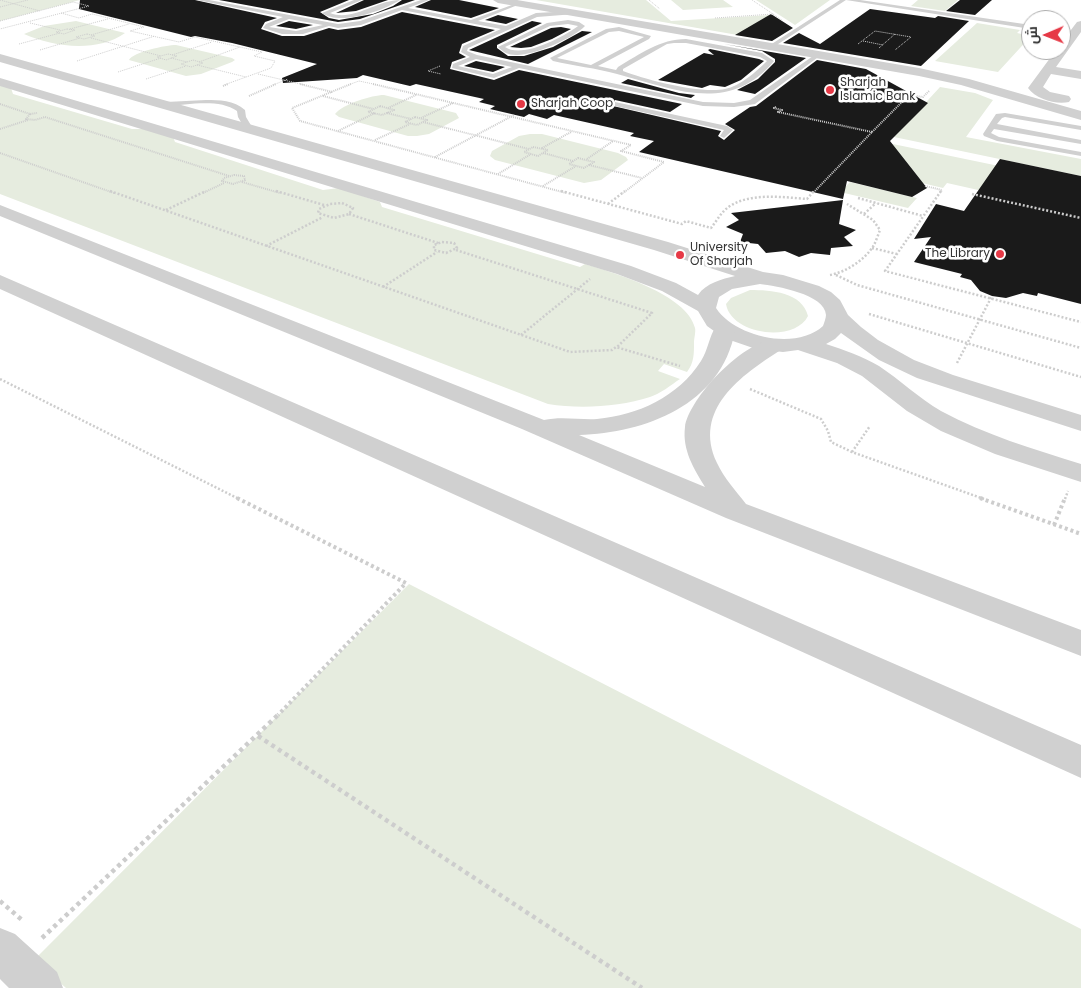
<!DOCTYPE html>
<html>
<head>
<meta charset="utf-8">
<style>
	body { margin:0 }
	#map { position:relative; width:1081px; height:988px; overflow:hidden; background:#fff; font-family:Poppins,Cairo,sans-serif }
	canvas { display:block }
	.north { position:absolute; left:1021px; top:10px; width:50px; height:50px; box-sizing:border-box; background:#fff; border:1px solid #adadad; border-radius:50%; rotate:269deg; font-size:14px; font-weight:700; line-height:20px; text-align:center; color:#333 }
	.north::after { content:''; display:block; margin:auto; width:18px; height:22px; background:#e63946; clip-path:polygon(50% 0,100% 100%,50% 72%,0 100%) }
</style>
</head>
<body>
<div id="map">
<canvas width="1081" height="988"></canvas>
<div class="north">ش</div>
</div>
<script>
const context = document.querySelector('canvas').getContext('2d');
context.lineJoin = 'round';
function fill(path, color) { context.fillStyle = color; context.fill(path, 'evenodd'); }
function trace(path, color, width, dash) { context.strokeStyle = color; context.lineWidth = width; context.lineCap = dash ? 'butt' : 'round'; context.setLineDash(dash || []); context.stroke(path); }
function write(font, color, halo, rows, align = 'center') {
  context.font = font + ' Poppins,sans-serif'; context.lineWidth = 5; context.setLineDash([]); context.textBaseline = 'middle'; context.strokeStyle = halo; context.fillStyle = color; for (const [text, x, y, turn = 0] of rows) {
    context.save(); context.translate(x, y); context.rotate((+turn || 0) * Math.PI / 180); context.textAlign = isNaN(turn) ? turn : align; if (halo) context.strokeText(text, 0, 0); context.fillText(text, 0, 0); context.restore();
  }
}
fill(new Path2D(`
	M0,0H80L0,21Z
	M536,0H646L671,21L770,15L755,38Z
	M671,0H723L733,7L683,10Z
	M756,0H830L795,25Z
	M918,0H958L945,11L911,6Z
	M76,21L125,33C97,53 53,47 24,34L44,26Z
	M977,23L1020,30L1017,33L1031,36L998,72L935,61Z
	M176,45L232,58L235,60L232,62L201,74L186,76L129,60C133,52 166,45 176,45Z
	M0,85L11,88L13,94L132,129H147L173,137L175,142L323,190L339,188L380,202L382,207L580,267L585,264C614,273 687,294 695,328C696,332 694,338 694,343C694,354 694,363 687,372L664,364L658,371L680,379C671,385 660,394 650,397C619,407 580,409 548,404L0,194Z
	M940,87L975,93L993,100L966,137L1081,159V176L894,137Z
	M384,95L456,113L459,118L429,134L417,136H408L339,117L335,114C343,104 372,95 384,95Z
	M530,134H542L618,153L626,157L628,160L601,180L584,183L495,160L490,156L492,151L519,136Z
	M888,143L1081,183V213L947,183L943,188L922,183Z
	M850,182L917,198L908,208L840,192Z
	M750,290C771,290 802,292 808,316C795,343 731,335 726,304L731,298Z
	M409,584L1081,929V988H66L34,960Z`), '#e6ecdf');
fill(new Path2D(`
	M80,0H195L277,18L265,22L261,29L282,36H304L329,28L338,30L361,27L402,12L495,30L462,44L459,53L466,57L452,62L450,69L494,80L519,70L682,104L670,112L615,100L613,106L721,131L718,136L724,140L735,130L725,124L750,107L756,106L817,60L866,69L928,103L890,141L927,188L912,197L847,181L843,199L639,152L654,141L630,136L634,133L554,115L547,119L529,114L524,117L490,109L495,106L479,102L484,99L416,84L410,86L363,75L357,78L283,83L282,78L317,64L232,43L195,36L191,37L79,9Z
	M219,0H349L320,12L329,18L339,20L373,14L393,6L402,0H415L360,19L338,22Z
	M364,0H388L356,11L336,13Z
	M431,0H459L499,8L471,18L415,7Z
	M960,0H992L975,15L946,11Z
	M870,9L935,18L938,16L969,21L921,66L783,43L799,33L820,44Z
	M771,14L793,28L772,41L735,35Z
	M498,15L518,19L506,24L485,20Z
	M289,21L313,25L296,29L276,26Z
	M532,21L542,23L497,45V48L508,56H524L553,47L582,31L592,32L528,64L469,50Z
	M561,27L571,29L552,39L531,47L521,48L510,47L551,28Z
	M724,44L806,58L755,94L737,90L758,79L775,62V59L762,51Z
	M710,49L759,59L764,61L741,80L725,87L710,85L702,88L658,80L704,53L714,55L708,50Z
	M476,61L505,67L493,72L464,66Z
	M628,79L679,93L695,95L691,98L621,83Z
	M1000,159L1081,176V304L1038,293L1037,296L1023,293L1006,298L992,296L980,291L971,280L960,277L962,274L914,262L931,237L914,239L936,204L964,211Z
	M843,200L839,224L856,230L844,237L853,246L831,248L830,255L811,253L799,257L785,251L766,253L758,244L740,242L743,234L726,227L739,220L731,213Z`), '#1a1a1a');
trace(new Path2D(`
	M0,0L40,11
	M649,0L660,9
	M0,7L28,0
	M61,13L79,18L92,14L144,27L130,31L179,42L195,37L262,52L254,56L275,61L271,68L224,85
	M773,14L783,21
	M715,18L773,14L752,0
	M0,21L73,2L89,6L0,29
	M30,23L60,30
	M67,29L75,30L64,34L56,32Z
	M70,29L108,19
	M87,34L95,36L84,39L76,37Z
	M91,35L129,24
	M91,38L161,56
	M863,41L883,45
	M19,44L60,33
	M858,44L875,31L911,37L895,50
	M879,48L895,34
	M40,50L80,38
	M168,54L177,56L166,60L157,57Z
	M172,55L212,42
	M171,58L187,62
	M193,60L203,63L191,67L181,64Z
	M77,61L155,36
	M199,62L240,47
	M197,65L246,77
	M440,66L428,71L441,74
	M118,72L161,58
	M258,74L305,85
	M146,79L186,66
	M273,85L288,79
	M348,85L359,81L378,85`), '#cdcdcd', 1, [1, 1]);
trace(new Path2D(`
	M300,84L332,92
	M351,84L292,108L300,121L566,193
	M373,84L631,145L621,151L664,162L623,193
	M223,86L228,84
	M249,96L276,84
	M323,96L373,109
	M0,104L30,114L37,113
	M380,106L394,110L382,115L368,112Z
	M776,107L774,108L782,110L778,112L872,132L813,193
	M388,108L416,95
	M387,113L411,119
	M30,114L26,119L35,120L45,117
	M45,117L229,176
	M415,117L427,120L417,125L405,122Z
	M421,118L453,103
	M423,122L529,149
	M0,129L28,120
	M338,131L375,113
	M872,132L909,95L923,97L929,91
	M375,140L410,124
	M533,147L548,150L538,156L524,152Z
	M542,148L571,132
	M0,153L114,193
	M543,153L573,161
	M435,157L514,115
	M578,158L594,162L584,168L569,164Z
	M587,159L613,141
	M589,165L642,178
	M498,174L531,154
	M234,175L244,176L245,180L233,184L222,181L224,178Z
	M242,182L280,193
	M543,186L576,166
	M925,186L942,190L940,193
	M203,193L224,183`), '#cdcdcd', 2, [1, 1]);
trace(new Path2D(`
	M110,191L570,352L612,350L616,347L680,366
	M276,191L324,205
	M561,191L682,224L686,221L711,228C716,222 720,214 726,209C746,192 782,197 807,199L814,191
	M941,191L885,271L1081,322
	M972,194L1081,218
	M858,198L923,216
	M342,203L353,208L349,214L334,218L318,213L319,209L330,204Z
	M608,204L625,191
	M166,210L206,191
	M349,214L438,243
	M864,214L876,203
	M442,242L454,243L457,248L446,253L434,250V245Z
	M266,246L323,217
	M872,248L897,254
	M456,250L652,313L617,347
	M830,275C846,272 865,260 874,245C876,241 878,235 880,230L873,220L847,204
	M836,275L857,285L1081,348
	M383,287L437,252
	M869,314L1081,377
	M521,335L590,279
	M957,363L992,296
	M0,379L239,499
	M750,389L821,419L828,431L831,442L852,452L984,499
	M852,452L870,426
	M1065,499L1068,491`), '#cdcdcd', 2.5, [2, 2]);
trace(new Path2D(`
	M237,498L406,583L278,715
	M980,498L1081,534
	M1054,525L1065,498`), '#cdcdcd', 4, [3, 3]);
trace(new Path2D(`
	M258,736L642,988
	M0,901L22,920
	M42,938L279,714`), '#cdcdcd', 4.5, [4, 4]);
fill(new Path2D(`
	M197,0H209L338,24L360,21L421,0H429L408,8L471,20L520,2V4L478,21L506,26L536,13L573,11L575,14L537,17L468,48L467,51L477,55L703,102L734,103L750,100L816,54L821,55L755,104L734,107L703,106L519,68L494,78L452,68L453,64L470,57L461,52L463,46L501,29L402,10L361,25L338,28L329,26L303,34H282L263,28L266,24L283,17ZM289,19L323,25L296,31L269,27ZM476,59L512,67L493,74L458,66Z
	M354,0H362L330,13C353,22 377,0 400,0C383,11 340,26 322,13Z
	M840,0H860L1031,25V29L846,0L772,48L767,47Z
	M568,20L579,22L585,26C574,38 532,56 516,55C508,55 503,52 498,47L547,23ZM568,24L578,26C564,37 522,59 505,47L550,26Z
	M619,27L651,36L649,39L598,66L616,70L618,67C640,54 660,39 686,39L762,53L774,61C729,115 674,89 617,74C596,68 574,66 553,61L550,58L606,29ZM619,31L644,37L591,65L557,58L609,32ZM674,43H686L760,57L767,61C756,72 740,86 725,89C701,94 646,80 623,71V69L667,44Z
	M1061,29L1077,33L1074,35L1061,33Z
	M206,100C219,100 234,100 245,110L246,117L252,127L245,129L238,117L237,111C219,98 187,105 166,106L162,104L166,102Z
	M615,102L727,126L733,130L724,138L720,136L724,130L615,106Z
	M1005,113L1081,126V130L1005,117L1002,118L997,124L1081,140V144L994,129L991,133L999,137L1081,152V156L997,141L984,136L983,134L996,114Z`), '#d0d0d0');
fill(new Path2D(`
	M493,0H517L919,68L969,79L1081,111V120L961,85L919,76L498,3Z
	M1081,21V32L1056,67L1081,71V79L1051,74L1043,87L1050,92L1069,96L1071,99L1069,102C1056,105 1036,99 1028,88L1056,50H1061V43L1077,22Z
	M0,54L668,242L763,272L783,275L819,286L831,292L840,300L848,315L861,327L878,340L914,360L953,375L1081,415V431L917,378L879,360L841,333L835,339L826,344C844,350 862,356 879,366C900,380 919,398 941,411C985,435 1034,449 1081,464V482L995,454L941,431L907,411L862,376L837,363L798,350L783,352L756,349L724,338L707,326L698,311L662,291L617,274L0,86V78L631,266L676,283L698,295C706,283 722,279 735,276L654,250L0,62ZM760,284C776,286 825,294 826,315C826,318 824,323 823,326C796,351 735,337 716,308L719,297L732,289Z`), '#d0d0d0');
fill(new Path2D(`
	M0,205L544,420C561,416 580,420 597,419C638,415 678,397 701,361C708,350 709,337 716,326L724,324L732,326L735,331C721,405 645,433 579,435L705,487C694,469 682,450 685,427C689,397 750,333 781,340L784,345L781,350C741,375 692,410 717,463C724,478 736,491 746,504L1081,630V656L726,518L522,429L0,216Z
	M0,275L1081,745V778L0,289Z
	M0,928L15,934L57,972L63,988H9L0,979Z`), '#d0d0d0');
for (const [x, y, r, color] of [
	[830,90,5,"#e63946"],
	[521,104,5,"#e63946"],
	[1000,254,5,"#e63946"],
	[680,255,5,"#e63946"]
]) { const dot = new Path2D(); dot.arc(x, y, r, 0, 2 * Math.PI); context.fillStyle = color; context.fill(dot); trace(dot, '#fff', 2); }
write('12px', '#333', '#fff', [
	["Sharjah",840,83],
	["Islamic Bank",840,97],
	["Sharjah Coop",531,104],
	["University",690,248],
	["Of Sharjah",690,262],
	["The Library",990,254,"right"]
], 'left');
</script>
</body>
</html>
